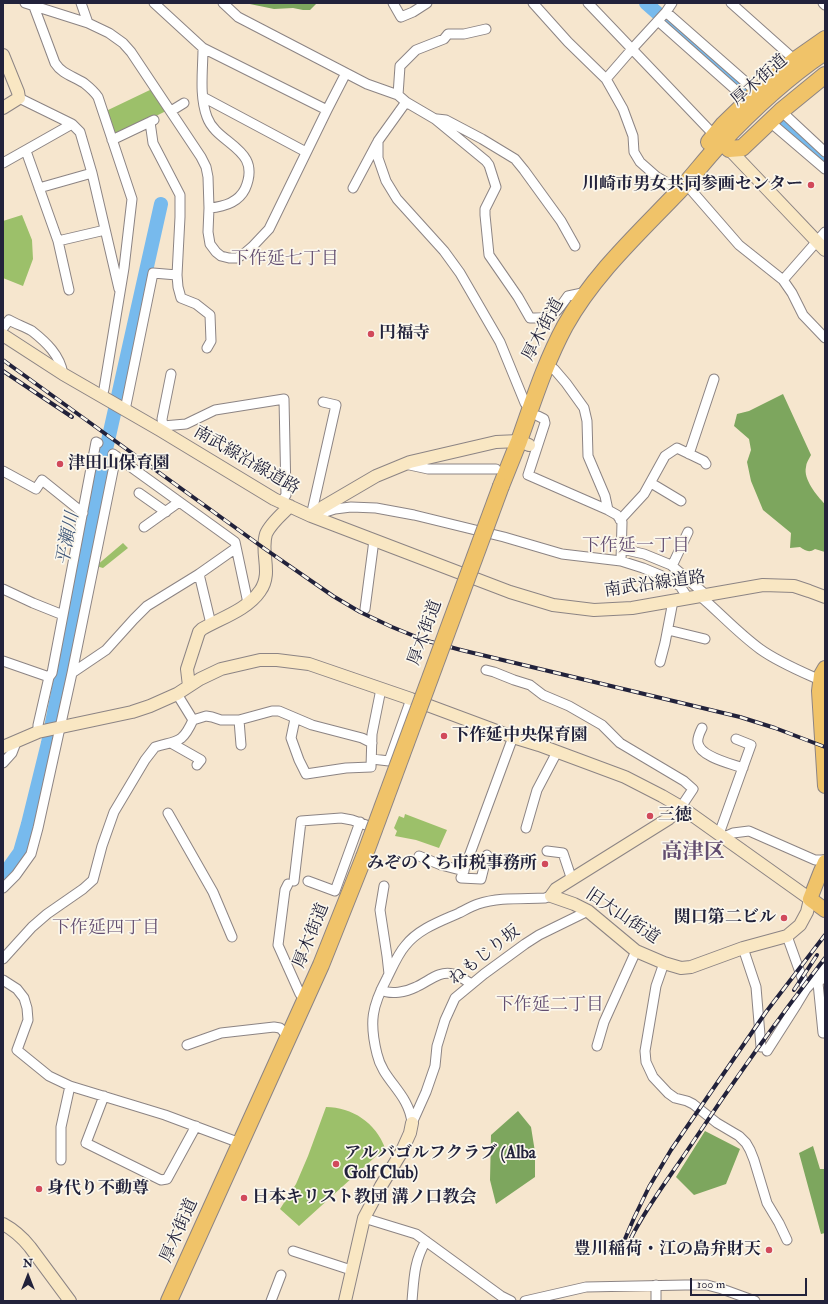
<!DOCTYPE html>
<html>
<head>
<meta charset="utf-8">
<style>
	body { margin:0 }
	#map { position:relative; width:828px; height:1304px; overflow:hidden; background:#f6e6ce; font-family:"IM FELL Double Pica",serif }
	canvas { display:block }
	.frame { position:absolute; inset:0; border:4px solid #22223b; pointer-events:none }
	.north { position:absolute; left:8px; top:1256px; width:40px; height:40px; -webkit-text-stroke:3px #fbf7ec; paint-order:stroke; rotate:0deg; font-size:11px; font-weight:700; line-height:16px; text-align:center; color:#22223b }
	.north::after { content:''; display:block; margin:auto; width:14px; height:18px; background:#22223b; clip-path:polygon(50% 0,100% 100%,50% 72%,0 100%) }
	.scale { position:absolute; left:690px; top:1278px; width:117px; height:18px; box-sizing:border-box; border:2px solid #22223b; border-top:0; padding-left:5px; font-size:12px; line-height:14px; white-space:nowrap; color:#22223b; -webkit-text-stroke:3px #fbf7ec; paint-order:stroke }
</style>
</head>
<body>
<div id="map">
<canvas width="828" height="1304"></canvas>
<div class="frame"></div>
<div class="north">N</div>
<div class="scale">100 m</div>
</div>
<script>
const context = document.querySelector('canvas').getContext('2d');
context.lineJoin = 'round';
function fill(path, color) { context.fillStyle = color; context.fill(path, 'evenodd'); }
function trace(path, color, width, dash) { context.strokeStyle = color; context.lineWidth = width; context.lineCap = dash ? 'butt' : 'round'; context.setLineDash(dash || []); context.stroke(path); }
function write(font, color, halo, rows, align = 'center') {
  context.font = font + ' "IM FELL Double Pica","Noto Serif JP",serif'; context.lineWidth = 3.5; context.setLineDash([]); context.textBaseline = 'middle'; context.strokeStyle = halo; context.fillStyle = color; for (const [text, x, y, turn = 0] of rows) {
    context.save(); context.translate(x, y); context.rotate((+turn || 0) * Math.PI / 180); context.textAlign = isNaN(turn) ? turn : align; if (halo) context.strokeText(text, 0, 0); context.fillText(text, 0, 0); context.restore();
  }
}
fill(new Path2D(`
	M152,89L166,111L154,117L152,116L117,133H113L106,111Z
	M22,215L32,240L33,259L23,286L3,278V221Z
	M123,543L128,548L103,568L96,566Z
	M405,814L447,830L439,848L416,840L395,836L397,831L394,828L399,816L404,818Z
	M326,1107C352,1107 376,1123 385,1148L299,1226L280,1209L296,1184L308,1156Z`), '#9cc06a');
fill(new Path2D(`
	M245,3H317L310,10H303L293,8L274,9Z
	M783,394L811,455C809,459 806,463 806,467C803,479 817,496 825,504V552L815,549C809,553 806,551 800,547L790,548L791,533L763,510L751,481L747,462L751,450L749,439L734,426L737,414L749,411Z
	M518,1111L531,1127L535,1152V1177L496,1204L490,1180L491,1135Z
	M705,1131L740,1149L726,1184L694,1195L676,1177Z
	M813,1146L820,1169H825V1233L821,1234L799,1153Z`), '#7da65e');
trace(new Path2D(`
	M646,3L749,94
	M780,122L825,159
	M3,876L20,852L28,824L48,743L103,463L161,204`), '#77baed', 14);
const street = new Path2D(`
	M25,3L88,23L109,33L123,43L131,52L201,157L206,167L208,177L209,208L208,232L210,244L216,252L221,256L229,258H237L245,253L252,247L269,229L327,110L346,73
	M81,3L88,23
	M154,3L203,48L327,110
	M223,3L238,17L367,84L398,95L406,102L435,119L486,161L489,165L496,187L485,209V215L489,255L518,297L530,318C554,319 555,314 568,296L587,292
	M393,3L401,17L413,12L427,3
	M533,3L568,42L606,79L623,109L633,136L634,152L640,162L657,177L680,190
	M588,3L716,137
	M731,3L795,60
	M823,3L825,5
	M33,4L55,63C62,74 73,76 84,83C89,87 94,91 98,97L132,199L124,268L104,389L102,396
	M666,12L757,92
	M658,21L748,101
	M203,48C203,70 199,96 207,117C217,145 263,148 245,189C238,203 223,207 209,208
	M606,79L632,49L666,12L672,3
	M398,95L400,66L416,50L444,39L448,34H464L486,29
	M203,97L306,152
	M19,98L72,124L80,132L92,173L119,289
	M406,102L378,141V158L386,181L397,199L444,251L460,273L500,342L525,403L529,408
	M171,111L184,103
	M781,111L825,152
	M437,119L446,120L482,139L515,159L524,170L561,221L575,246
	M150,122L153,143L180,195V217L177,275L178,287L181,298L196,304L210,315L211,341L207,348
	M770,122L825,169
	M112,140L154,120
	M26,151L58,241L69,290
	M3,163L72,124
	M39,188L92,173
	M353,188L377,143
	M692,191L739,245L783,280L792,293L803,315L825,338
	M58,241L105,230
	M783,280L825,232
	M3,328L9,320C16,324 25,327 32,331C46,342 60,355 63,374
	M554,369L566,383L584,408L587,421L588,456L605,496L608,510
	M125,410L153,273L177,275
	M538,416L544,419L545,423L528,475L608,510L617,515L622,522L621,561
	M163,426L186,424L215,410L284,399L286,495L281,502
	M160,430L163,426L162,419L171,374
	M113,454L235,542L248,603
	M689,454L714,379
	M405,464L428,469H496
	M3,471L36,489L42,480L83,513
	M651,483L681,501
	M139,493L166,512
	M316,515L335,509L351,507L376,508L414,515L504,537L562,554L621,561L643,568L660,575L680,586L688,598
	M311,516L336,405L323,402
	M620,520L644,494L665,456L677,448L704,461L706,464
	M144,527L179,502
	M622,549L644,554L671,565L706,595
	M672,566L688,532
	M199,574L211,624
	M3,589L33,603L63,615
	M700,596C720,613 738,633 760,649C778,662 800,671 820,680
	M365,609L374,540
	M668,630L705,639
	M3,661L49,677
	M660,662L665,643L673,601
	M486,670L494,672L514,680L530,685L543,695L569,706L602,725L620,743L684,781L693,789L681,807
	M72,673L106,650L134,619L147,606L199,574L236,548
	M177,694L193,720
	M295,719L291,738L299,760L306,774L346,768L371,767L372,734L381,689
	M239,720L241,745
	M702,728C700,732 697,739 698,743C700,757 732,764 743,768
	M38,732V725L49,677L52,673L96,442L98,443
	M171,743L201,760L197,765
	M372,759L389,761L411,699
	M3,763L12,753L17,740
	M168,813L213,892L232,937
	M526,828L537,790L557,752
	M719,834L751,745L736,739
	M724,837L733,833L749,831L815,860H825
	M547,851L563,853L572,880
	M487,855L481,879L461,878L513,737
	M419,856L441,865L464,871
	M294,881L301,821L341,818L352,820L366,825
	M308,881L335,891L360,822
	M288,884L285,890L278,945L300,994L306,997
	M384,886L380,910L387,956L389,974
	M3,888L16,875L31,854L38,828L72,673L116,456
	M787,936L806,989
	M743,948L756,987L761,1047
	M3,959L32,927L47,914L83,889L93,880L102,846L114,812L145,760L155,747C178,740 182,744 193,720L206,716L212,717L221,720H239L272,711H279L312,725L362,738L372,743
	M664,963L656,986L645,1051L646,1062L653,1077L668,1093L675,1098L687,1101L693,1104L717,1123L739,1136L746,1143L750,1150L754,1160L767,1203L779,1223L787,1240
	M3,980L17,989L24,998L27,1008L28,1020L17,1050L49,1076L70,1086L165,1115L240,1143
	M381,990C391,995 406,992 416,987C428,982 439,970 453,974C460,975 465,981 472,984
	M823,1033L818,983L825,975
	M187,1045L221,1033L274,1027L280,1028L289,1037
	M597,1046L604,1022L636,951
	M767,1051L797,1004L806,989L825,968
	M104,1096L86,1143L161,1180L167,1179L196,1126
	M413,1121L426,1092L435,1066L437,1046L445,1020L455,998L484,974L525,944L539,935L588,911
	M412,1123C409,1093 383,1081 377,1054C369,1022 372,1006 387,978C392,968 398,954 405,946C418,929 441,921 459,913C465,910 472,906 478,904C499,897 523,899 545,898L551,896
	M61,1160V1127L70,1086
	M364,1218L416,1234L501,1296L511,1301
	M293,1251L351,1270
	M656,1285V1301
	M271,1301L281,1275
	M412,1301C414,1278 414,1261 426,1241
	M525,1301L586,1287L685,1285H707L722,1289L755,1301`);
const secondary = new Path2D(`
	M3,55L18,92L19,98L3,108
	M729,149L825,250
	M3,335L63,374L160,430L274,499L311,516L510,592L553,605L594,610L632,608L763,585L794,586L809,591L825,597
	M311,516L323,507L376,476L410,462L496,442L519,441L529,445
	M189,686L187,669L199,632L202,629C221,618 247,610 260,591C273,573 260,553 266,534C270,524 282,514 290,506
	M3,747L38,732L132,712L150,706L177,694L200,679L221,669L260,660H277L309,664L411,699L513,737L539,745L625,777L662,796L681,807L810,899L807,912L800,925L787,936L743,948L691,967L681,968L664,963L636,951L588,911L574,904L551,896L556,889L668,819L681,807
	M3,1224C14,1230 22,1237 30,1247L70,1301
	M345,1301L364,1218L381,1186L401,1153L410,1133L412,1123`);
const primary = new Path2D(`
	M825,668L821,675L819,691L825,786
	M825,862L821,871L810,899L825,910`);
const highway = new Path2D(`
	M709,142L723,125L757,92L795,60L825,39
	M729,149L742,148L781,111L825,75
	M501,486C507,471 513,456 519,441C533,402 545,363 565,326C594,274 638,234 679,191C693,176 705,160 719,145C751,111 786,78 825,52
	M169,1301L321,965L364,857`);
trace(street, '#8c8484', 11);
trace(secondary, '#8c8484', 14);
trace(primary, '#8c8484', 16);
trace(highway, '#8c8484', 18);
trace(street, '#fff', 9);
trace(secondary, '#f9e7c3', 12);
trace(primary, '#f0c369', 14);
trace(highway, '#f0c369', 16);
const rail = new Path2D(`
	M3,360L265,549L333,596L360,612L392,627L424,640L461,650L740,717L775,728L825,747
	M3,371L72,417
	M794,990L817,955
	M631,1238C647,1206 669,1178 689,1148C732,1083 777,1020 825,958
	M621,1248L634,1218L649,1187L671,1150L766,1012L825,935`);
trace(rail, '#22223b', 4);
trace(rail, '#fbf7ec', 2.5, [8]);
const highwayBridge = new Path2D(`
	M364,857L501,486`);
trace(highwayBridge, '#8c8484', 18, []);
trace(highwayBridge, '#f0c369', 16);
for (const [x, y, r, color] of [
	[811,185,4,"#d1495b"],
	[371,334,4,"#d1495b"],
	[60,464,4,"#d1495b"],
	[444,736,4,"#d1495b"],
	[650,816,4,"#d1495b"],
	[545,864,4,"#d1495b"],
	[784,918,4,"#d1495b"],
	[336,1164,4,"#d1495b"],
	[39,1189,4,"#d1495b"],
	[244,1198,4,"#d1495b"],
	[769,1250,4,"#d1495b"]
]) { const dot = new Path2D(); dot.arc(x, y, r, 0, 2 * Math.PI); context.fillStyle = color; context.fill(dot); trace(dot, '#fbf7ec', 1.5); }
write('17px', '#22223b', '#fbf7ec', [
	["厚木街道",760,81,-41],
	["厚木街道",544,330,-62],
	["南武線沿線道路",246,461,30],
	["南武沿線道路",655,585,-8],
	["厚木街道",426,633,-70],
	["旧大山街道",622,917,34],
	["厚木街道",312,936,-68],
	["ねもじり坂",485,956,-38],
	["厚木街道",180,1231,-66]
]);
write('bold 17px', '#22223b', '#fbf7ec', [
	["川崎市男女共同参画センター",803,185,"right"],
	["円福寺",379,334],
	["津田山保育園",68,464],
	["下作延中央保育園",452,736],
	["三徳",658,816],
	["みぞのくち市税事務所",537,864,"right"],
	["関口第二ビル",776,918,"right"],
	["アルバゴルフクラブ (Alba",344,1154],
	["Golf Club)",344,1174],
	["身代り不動尊",47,1189],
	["日本キリスト教団 溝ノ口教会",252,1198],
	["豊川稲荷・江の島弁財天",761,1250,"right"]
], 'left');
write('18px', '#624d6f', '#fbf7ec', [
	["下作延七丁目",285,260],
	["下作延一丁目",636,547],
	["下作延四丁目",106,929],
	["下作延二丁目",550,1006]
]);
write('italic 18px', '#405779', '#fbf7ec', [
	["平瀬川",69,539,-79]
]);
write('bold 21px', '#624d6f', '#fbf7ec', [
	["高津区",693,853]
]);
</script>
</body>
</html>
